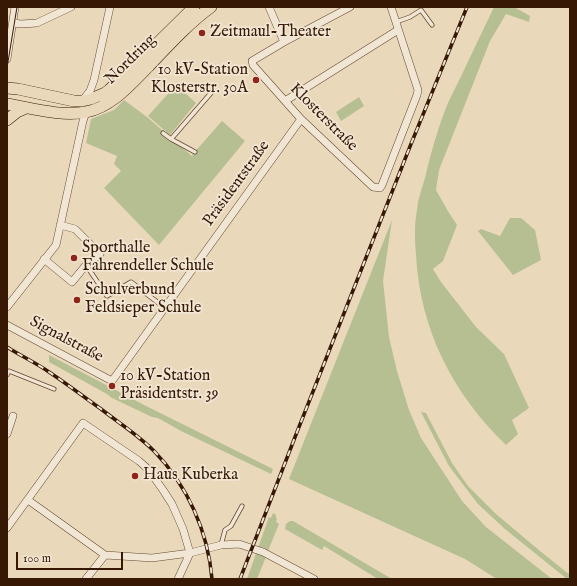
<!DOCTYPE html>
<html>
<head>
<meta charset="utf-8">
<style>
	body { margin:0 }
	#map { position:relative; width:577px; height:586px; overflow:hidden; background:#ead8bb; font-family:"IM FELL English",serif }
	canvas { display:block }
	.frame { position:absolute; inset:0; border:8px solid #361805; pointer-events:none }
	.scale { position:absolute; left:16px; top:552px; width:107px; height:18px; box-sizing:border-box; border:2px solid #361805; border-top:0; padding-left:5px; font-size:12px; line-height:14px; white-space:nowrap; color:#361805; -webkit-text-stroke:3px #f1e6d3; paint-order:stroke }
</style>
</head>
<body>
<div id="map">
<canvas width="577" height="586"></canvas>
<div class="frame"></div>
<div class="scale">100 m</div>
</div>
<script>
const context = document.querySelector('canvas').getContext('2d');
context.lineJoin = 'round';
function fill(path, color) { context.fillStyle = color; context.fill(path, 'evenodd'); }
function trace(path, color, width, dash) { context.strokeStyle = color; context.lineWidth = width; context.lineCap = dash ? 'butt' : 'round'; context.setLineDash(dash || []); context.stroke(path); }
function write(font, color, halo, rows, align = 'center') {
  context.font = font + ' "IM FELL English",serif'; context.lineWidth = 3.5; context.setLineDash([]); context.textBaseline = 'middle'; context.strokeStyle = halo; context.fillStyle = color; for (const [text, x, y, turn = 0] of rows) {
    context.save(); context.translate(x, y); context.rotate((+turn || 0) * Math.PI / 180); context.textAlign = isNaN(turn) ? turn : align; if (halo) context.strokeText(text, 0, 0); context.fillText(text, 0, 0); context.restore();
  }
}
fill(new Path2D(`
	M494,7H514L530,16L529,22L506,14L490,41L439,170L436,190L449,213L457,225L443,261L433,269L441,282L476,327L504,354L529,408L512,420L518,434L506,445C453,394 420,330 416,255C415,241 414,225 417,210C418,199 422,188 425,178C431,153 438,127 448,103C453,92 459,81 464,70C474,49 484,28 494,7Z
	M176,85L196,103L170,135L148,116Z
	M359,97L364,106L341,121L336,112Z
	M124,100L147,117L193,157L192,155L222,121L245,141L216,176L159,245L104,188L121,171L114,164L117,156L86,143L91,119L114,110Z
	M510,218H521L535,230L541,260L513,275L478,231L481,229L500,236Z
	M392,220L383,281L389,337L397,371L409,410L421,438L462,501L486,527L552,579H497L465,559L289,479Z
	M49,355L146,406L273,469L271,474L181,431L158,418L152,417L112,398L107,394L49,362Z
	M421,412L426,413L452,463L468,486L496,514L540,551L570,575V579H567L505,529L478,504L449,466Z
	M273,513L276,515V518L277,519L276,522L279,524L268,551L265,549V548L260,547L258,553L266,557L257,579H247L269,517L271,518Z
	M290,521H293L392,579H378L324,546L322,550L285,529L286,524Z`), '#b5bf92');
const lane = new Path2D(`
	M396,22L410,17L421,10L432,25
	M163,133L171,139L211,93
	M171,139L195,152
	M86,265L107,296L131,282L165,308
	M7,375L9,371L54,389
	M221,545L225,530L231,526L242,506`);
const street = new Path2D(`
	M269,7L284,42
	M350,7L284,42L252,61L253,65L301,119L373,187L380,188L382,185L417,95L418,90L391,7
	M13,23L21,24L37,23L71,7
	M7,59L15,7
	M82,101L90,91L94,80L110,7
	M285,101L398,30
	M44,259L72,282L86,265L100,254L75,229L60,225
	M7,307L56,245L83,121L86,112
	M7,325L112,381L301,119
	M7,434L13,416
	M28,500L105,555L152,558L190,553L221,545L239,544L263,552L314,579
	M7,528L83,423L139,461L148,469L163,490L172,504L183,529L190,553
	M86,579L105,555
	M178,579L190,553`);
const primary = new Path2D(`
	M7,88L18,89L74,101H82L91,99L105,93L109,90L124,76L194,7
	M7,104C31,108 62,117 86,112C112,107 131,84 149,66C169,45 188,24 211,7
	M7,120L17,112L26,108`);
trace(lane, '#634832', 5);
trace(street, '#634832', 8);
trace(primary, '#361805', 12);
trace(lane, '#f1e6d3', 3.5);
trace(street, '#f1e6d3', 7);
trace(primary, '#ead8bb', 11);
trace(new Path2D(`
	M7,68L17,7`), '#361805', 1);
const rail = new Path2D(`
	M7,347C21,356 36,363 49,372C67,384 84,397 101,409C119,423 138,435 154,451C187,485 208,531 212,579
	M240,579L297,432L411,144L467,7`);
trace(rail, '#361805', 3.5);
trace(rail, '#f1e6d3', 2, [6]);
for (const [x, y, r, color] of [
	[202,33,4,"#8f2418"],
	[256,80,4,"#8f2418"],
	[74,258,4,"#8f2418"],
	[77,300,4,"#8f2418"],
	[112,386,4,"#8f2418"],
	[135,476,4,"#8f2418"]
]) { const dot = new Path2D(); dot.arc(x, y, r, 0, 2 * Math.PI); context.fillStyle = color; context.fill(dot); trace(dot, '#f1e6d3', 1.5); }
write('16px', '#361805', '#f1e6d3', [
	["Zeitmaul-Theater",210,33],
	["10 kV-Station",248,71,"right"],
	["Klosterstr. 30A",248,89,"right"],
	["Sporthalle",82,249],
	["Fahrendeller Schule",82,267],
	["Schulverbund",85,291],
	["Feldsieper Schule",85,309],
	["10 kV-Station",120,377],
	["Präsidentstr. 39",120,395],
	["Haus Kuberka",143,476]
], 'left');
write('16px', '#361805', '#f1e6d3', [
	["Nordring",131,60,-45],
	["Klosterstraße",323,118,45],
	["Präsidentstraße",237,184,-54],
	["Signalstraße",66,340,28]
]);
</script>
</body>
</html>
